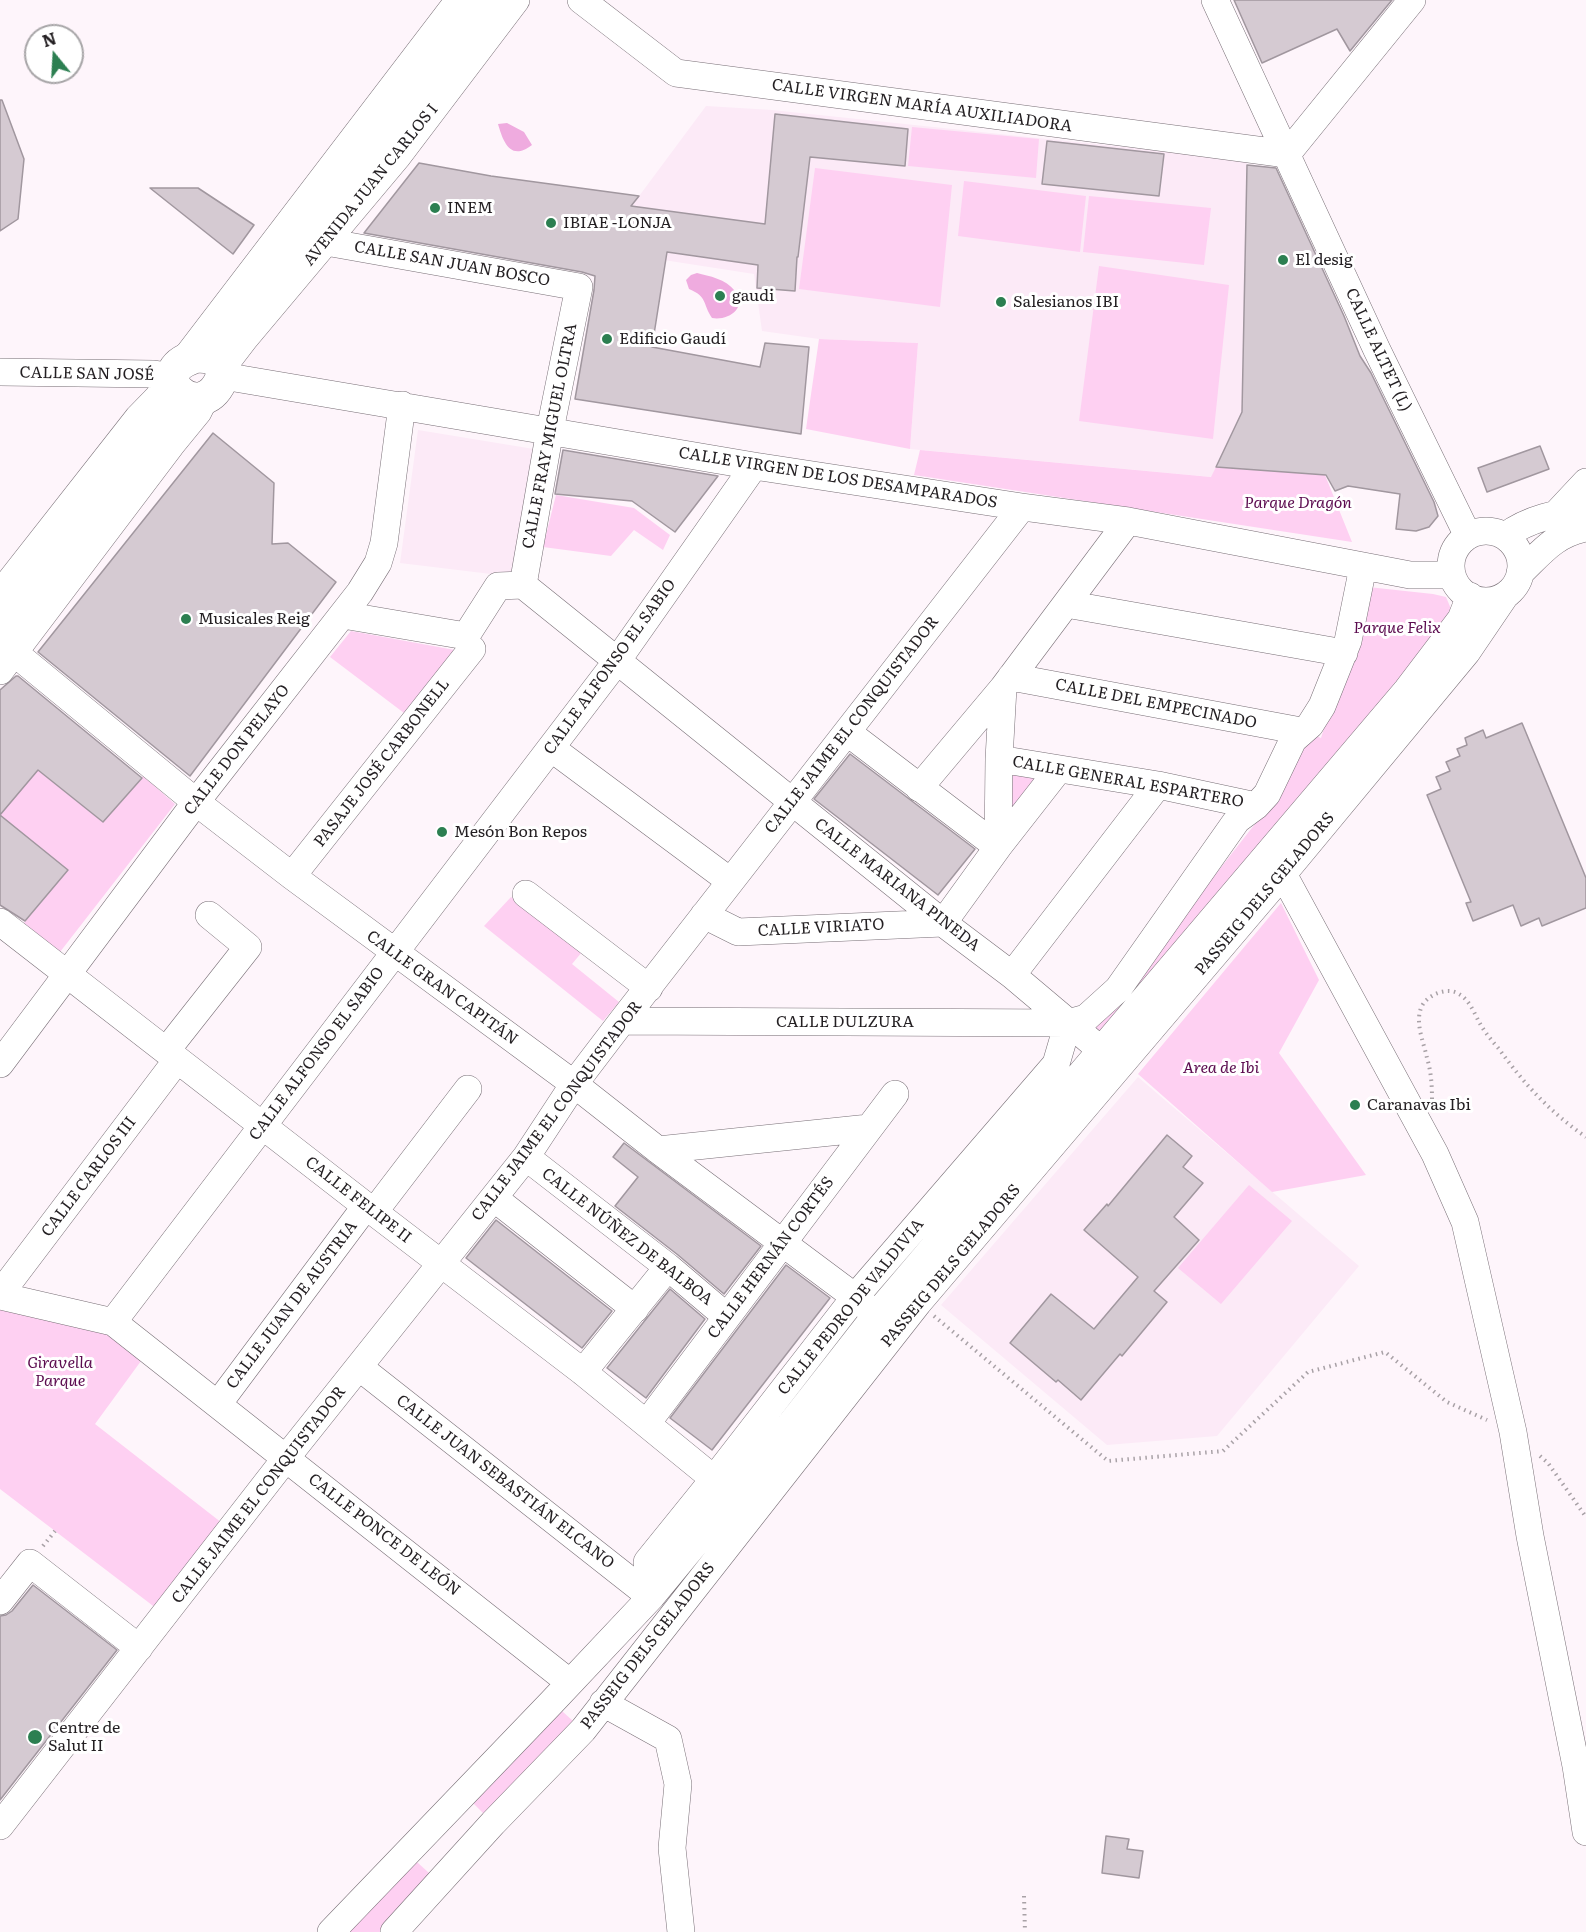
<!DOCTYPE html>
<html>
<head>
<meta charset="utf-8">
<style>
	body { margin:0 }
	#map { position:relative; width:1586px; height:1932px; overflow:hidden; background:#fef5fb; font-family:Literata,serif }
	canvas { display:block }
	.north { position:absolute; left:24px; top:24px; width:60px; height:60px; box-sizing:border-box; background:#fff; border:2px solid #a7a5a7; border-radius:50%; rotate:342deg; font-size:16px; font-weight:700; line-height:24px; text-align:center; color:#231f22 }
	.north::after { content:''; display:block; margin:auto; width:21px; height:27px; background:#2c7f51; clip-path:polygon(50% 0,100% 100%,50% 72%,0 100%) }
</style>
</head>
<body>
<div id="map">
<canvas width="1586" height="1932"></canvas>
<div class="north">N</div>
</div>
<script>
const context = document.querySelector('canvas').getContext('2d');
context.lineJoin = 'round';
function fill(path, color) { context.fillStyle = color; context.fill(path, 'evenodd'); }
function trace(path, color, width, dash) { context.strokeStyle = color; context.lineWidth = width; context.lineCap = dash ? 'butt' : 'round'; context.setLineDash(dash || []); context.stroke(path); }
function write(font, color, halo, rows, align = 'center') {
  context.font = font + ' Literata,serif'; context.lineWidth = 6; context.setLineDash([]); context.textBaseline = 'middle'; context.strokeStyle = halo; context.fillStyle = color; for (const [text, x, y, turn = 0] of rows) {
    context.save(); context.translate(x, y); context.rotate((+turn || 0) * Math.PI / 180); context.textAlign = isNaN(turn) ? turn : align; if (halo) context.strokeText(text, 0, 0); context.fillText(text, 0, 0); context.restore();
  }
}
fill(new Path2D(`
	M706,106L772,110L1247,160L1242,412L1212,477L910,449L918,343L819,339L762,331L754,274L599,250Z
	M418,430L546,451L524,578L400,563Z
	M1138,1077L1359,1266L1217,1436L1107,1445L941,1305Z`), '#fceaf7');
fill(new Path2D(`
	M912,127L1039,139L1036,178L908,166Z
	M815,168L952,185L940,307L799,289Z
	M964,181L1086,196L1080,252L958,236Z
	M1089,196L1211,208L1204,265L1083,252Z
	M1099,266L1229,285L1213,439L1079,421Z
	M819,339L918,343L910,449L806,429Z
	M920,450L1211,477L1216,467L1325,475L1352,542L914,475Z
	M556,495L634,508L670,535L663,550L634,530L611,556L543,547Z
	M1368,587L1433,594L1446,597L1451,609L1450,617L1098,1040L1091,1033L1273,801L1301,742L1314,735L1321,738Z
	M351,631L455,650L404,713L330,657Z
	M38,770L103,822L143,776L175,804L60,952L24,923L68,870L0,815Z
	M1008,774L1042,779L1009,824Z
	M511,897L582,952L572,964L619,1002L603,1021L484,926Z
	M1281,903L1319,980L1279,1053L1366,1175L1272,1192L1138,1074Z
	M1249,1185L1292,1221L1221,1304L1178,1268Z
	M0,1296L113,1322L149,1350L95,1424L231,1530L165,1615L0,1489Z
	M552,1702L583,1730L493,1823L464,1794Z
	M407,1853L439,1882L394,1932H331Z`), '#fed0f2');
fill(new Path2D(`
	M507,123L524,132L532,145C510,162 503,141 498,124Z
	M697,273C709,276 726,279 735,291C748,308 728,321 712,318C702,303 708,297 689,289L686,280L691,275Z`), '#efabdf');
const building = new Path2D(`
	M1234,0H1392L1350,51L1337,29L1262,63Z
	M0,100H2L24,159L18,219L0,231Z
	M775,114L908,129L905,166L810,157L798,257H797L795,291L757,288L758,265L667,252L652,347L760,367L765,343L809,347L801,434L575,399L594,290L595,276L582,272L364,233L419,163L491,176L639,196L631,206L765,224Z
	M1047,141L1164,154L1159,196L1042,184Z
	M1247,165L1276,168L1344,316L1360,356L1371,373L1434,502L1438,516L1429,527L1416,531L1396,529L1400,494L1348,486L1335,491L1326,475L1216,467L1242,412Z
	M150,188H198L254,225L233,254Z
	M213,433L274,483L272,544L288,543L336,582L190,776L38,652Z
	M1540,446L1549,469L1487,492L1478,468Z
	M563,450L718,476L675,532L632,501L555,494Z
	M16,676H18L142,778L103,822L38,770L0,815V690Z
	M1522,723L1586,878V908L1542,926L1539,918L1521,926L1513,905L1473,921L1466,903L1471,902L1427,795L1441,789L1436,777L1450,771L1446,762L1460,756L1457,749L1467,745L1465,738L1483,730L1486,738Z
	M850,754L975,849L938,895L814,799Z
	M0,815L68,870L25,921L0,905Z
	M1167,1135L1192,1156L1183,1167L1203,1183L1174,1217L1199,1240L1154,1291L1167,1302L1122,1356L1120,1354L1081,1400L1058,1380L1056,1382L1010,1343L1051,1294L1094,1329L1138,1277L1084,1230L1107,1204L1108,1206Z
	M624,1143L761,1246L724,1294L678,1255L615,1206L638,1177L613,1157Z
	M496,1220L612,1311L582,1348L466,1258Z
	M786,1265L830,1298L712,1450L670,1418Z
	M670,1289L705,1319L646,1398L607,1368Z
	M33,1585L117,1650L0,1800V1616L6,1615L12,1611Z
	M1106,1836L1129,1839L1127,1849L1143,1851L1139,1878L1102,1873Z`);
fill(building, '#d5cad2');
trace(building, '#a1979f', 1.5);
const minor = new Path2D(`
	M581,0L676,73L1287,154L1412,0
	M1215,0L1377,350L1468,536
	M309,233L326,242L579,287L550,430L523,585
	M185,359L459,0
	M222,368L245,338L397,157L516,0
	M0,372L154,374L174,377
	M223,376L754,466L1022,507L1128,521L1410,575H1452
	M1557,513L1586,482
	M1451 566a35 35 0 1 1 70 0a35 35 0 1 1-70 0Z
	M1505,536C1530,518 1556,513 1586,510
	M1520,573C1542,552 1555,534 1586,528
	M523,585L943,923L1012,975L1101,1050
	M0,594L138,418L173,382
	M1066,604L1344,653
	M343,615L466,636L498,586L523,585
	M0,641L196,802L292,876L574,1084L658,1150L855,1297L876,1315
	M0,671L171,445L198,412L206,396
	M1011,677L1301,731
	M847,732L998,847L1059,769
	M551,748L730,881
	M999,759L1158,785L1256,806
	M919,788L1003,688
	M1283,874L1435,1154L1465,1222L1513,1432L1530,1536L1576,1766L1586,1832
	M292,876L472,649
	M526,894L649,988
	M704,915L738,932L943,923L998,847L999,759L1003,688L1128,521
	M0,922L366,1206L583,1372L714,1479
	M1012,975L1158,785
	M622,1021L1068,1023L1086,1018L1118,989L1237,820L1256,806L1267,794L1293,740L1310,725L1322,706L1348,641L1363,567
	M166,1051L248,947L209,915
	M0,1064L196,802L360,592L378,563L384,543L402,405
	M658,1150L869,1128
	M526,1157L668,1267L727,1317
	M494,1198L635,1309
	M374,1212L468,1089
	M0,1294L177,1060
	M0,1296L113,1322L569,1682
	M113,1322L617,661L754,466
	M359,1367L651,1597
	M583,1372L668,1267
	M218,1404L366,1206
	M647,1423L895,1094
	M651,1597L647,1562L714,1479L855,1297L1056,1064L1068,1023
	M0,1601L30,1563L139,1648
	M603,1703L668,1739L678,1784L672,1848L681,1932
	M0,1826L286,1458L526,1157L574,1084L622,1021L1022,507
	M331,1932L552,1702L651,1597L736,1494L876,1315L1407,690L1461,619L1470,596
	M394,1932L493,1823L583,1730L918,1303L1283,874L1467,652L1505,596`);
const major = new Path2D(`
	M197,356C211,356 229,362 221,380C200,428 139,372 197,356Z
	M210,356L309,233L483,0
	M0,633L33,588L183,396`);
trace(minor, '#786f76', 28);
trace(major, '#786f76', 34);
trace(new Path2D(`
	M1432,1099C1432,1085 1431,1071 1427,1058C1424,1043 1415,1024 1421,1008C1426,995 1447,986 1459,994C1471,1001 1475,1016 1482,1027C1487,1035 1493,1042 1499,1049C1525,1085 1550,1112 1586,1137
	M934,1316L1108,1461L1223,1451L1308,1372L1385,1352L1447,1402L1487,1420
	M1540,1456L1548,1463L1586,1517
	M43,1546L55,1531
	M1024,1896L1025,1932`), '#a8a1a6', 4, [1.5, 4.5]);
trace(minor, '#fff', 27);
trace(major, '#fff', 33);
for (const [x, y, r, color] of [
	[435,208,6,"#2c7f51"],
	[551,223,6,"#2c7f51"],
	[1283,260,6,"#2c7f51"],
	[720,296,6,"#2c7f51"],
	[1001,302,6,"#2c7f51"],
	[607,339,6,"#2c7f51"],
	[186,619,6,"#2c7f51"],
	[442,832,6,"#2c7f51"],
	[1355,1105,6,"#2c7f51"],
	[35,1737,8,"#2c7f51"]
]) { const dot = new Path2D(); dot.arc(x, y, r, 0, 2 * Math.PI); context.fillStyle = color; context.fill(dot); trace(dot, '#fff', 2); }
write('16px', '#231f22', '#fff', [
	["CALLE VIRGEN MARÍA AUXILIADORA",922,106,8],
	["AVENIDA JUAN CARLOS I",371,185,-51],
	["CALLE SAN JUAN BOSCO",452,264,10],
	["CALLE ALTET (L)",1378,350,65],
	["CALLE SAN JOSÉ",87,374,1],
	["CALLE FRAY MIGUEL OLTRA",550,436,-79],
	["CALLE VIRGEN DE LOS DESAMPARADOS",838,478,9],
	["CALLE ALFONSO EL SABIO",610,667,-54],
	["CALLE DEL EMPECINADO",1156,704,11],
	["CALLE JAIME EL CONQUISTADOR",852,725,-52],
	["CALLE DON PELAYO",237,750,-52],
	["PASAJE JOSÉ CARBONELL",382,763,-52],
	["CALLE GENERAL ESPARTERO",1128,782,10],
	["CALLE MARIANA PINEDA",897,885,38],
	["PASSEIG DELS GELADORS",1265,894,-50],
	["CALLE VIRIATO",821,928,-3],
	["CALLE GRAN CAPITÁN",442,988,36],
	["CALLE DULZURA",845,1022],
	["CALLE ALFONSO EL SABIO",317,1054,-53],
	["CALLE JAIME EL CONQUISTADOR",557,1111,-53],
	["CALLE CARLOS III",89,1177,-53],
	["CALLE FELIPE II",358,1200,38],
	["CALLE NÚÑEZ DE BALBOA",627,1237,38],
	["CALLE HERNÁN CORTÉS",771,1258,-53],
	["PASSEIG DELS GELADORS",951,1266,-50],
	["CALLE JUAN DE AUSTRIA",292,1305,-53],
	["CALLE PEDRO DE VALDIVIA",851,1307,-51],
	["CALLE JUAN SEBASTIÁN ELCANO",505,1482,38],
	["CALLE JAIME EL CONQUISTADOR",259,1495,-52],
	["CALLE PONCE DE LEÓN",384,1535,38],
	["PASSEIG DELS GELADORS",648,1646,-52]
]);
write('16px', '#231f22', '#fff', [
	["INEM",447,208],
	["IBIAE -LONJA",563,223],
	["El desig",1295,260],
	["gaudi",732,296],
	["Salesianos IBI",1013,302],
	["Edificio Gaudí",619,339],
	["Musicales Reig",198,619],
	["Mesón Bon Repos",454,832],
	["Caranavas Ibi",1367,1105],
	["Centre de",48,1728],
	["Salut II",48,1746]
], 'left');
write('italic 16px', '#5b0b4f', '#fff', [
	["Parque Dragón",1298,503],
	["Parque Felix",1397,628],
	["Area de Ibi",1221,1068],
	["Giravella",60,1363],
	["Parque",60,1381]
]);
</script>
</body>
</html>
